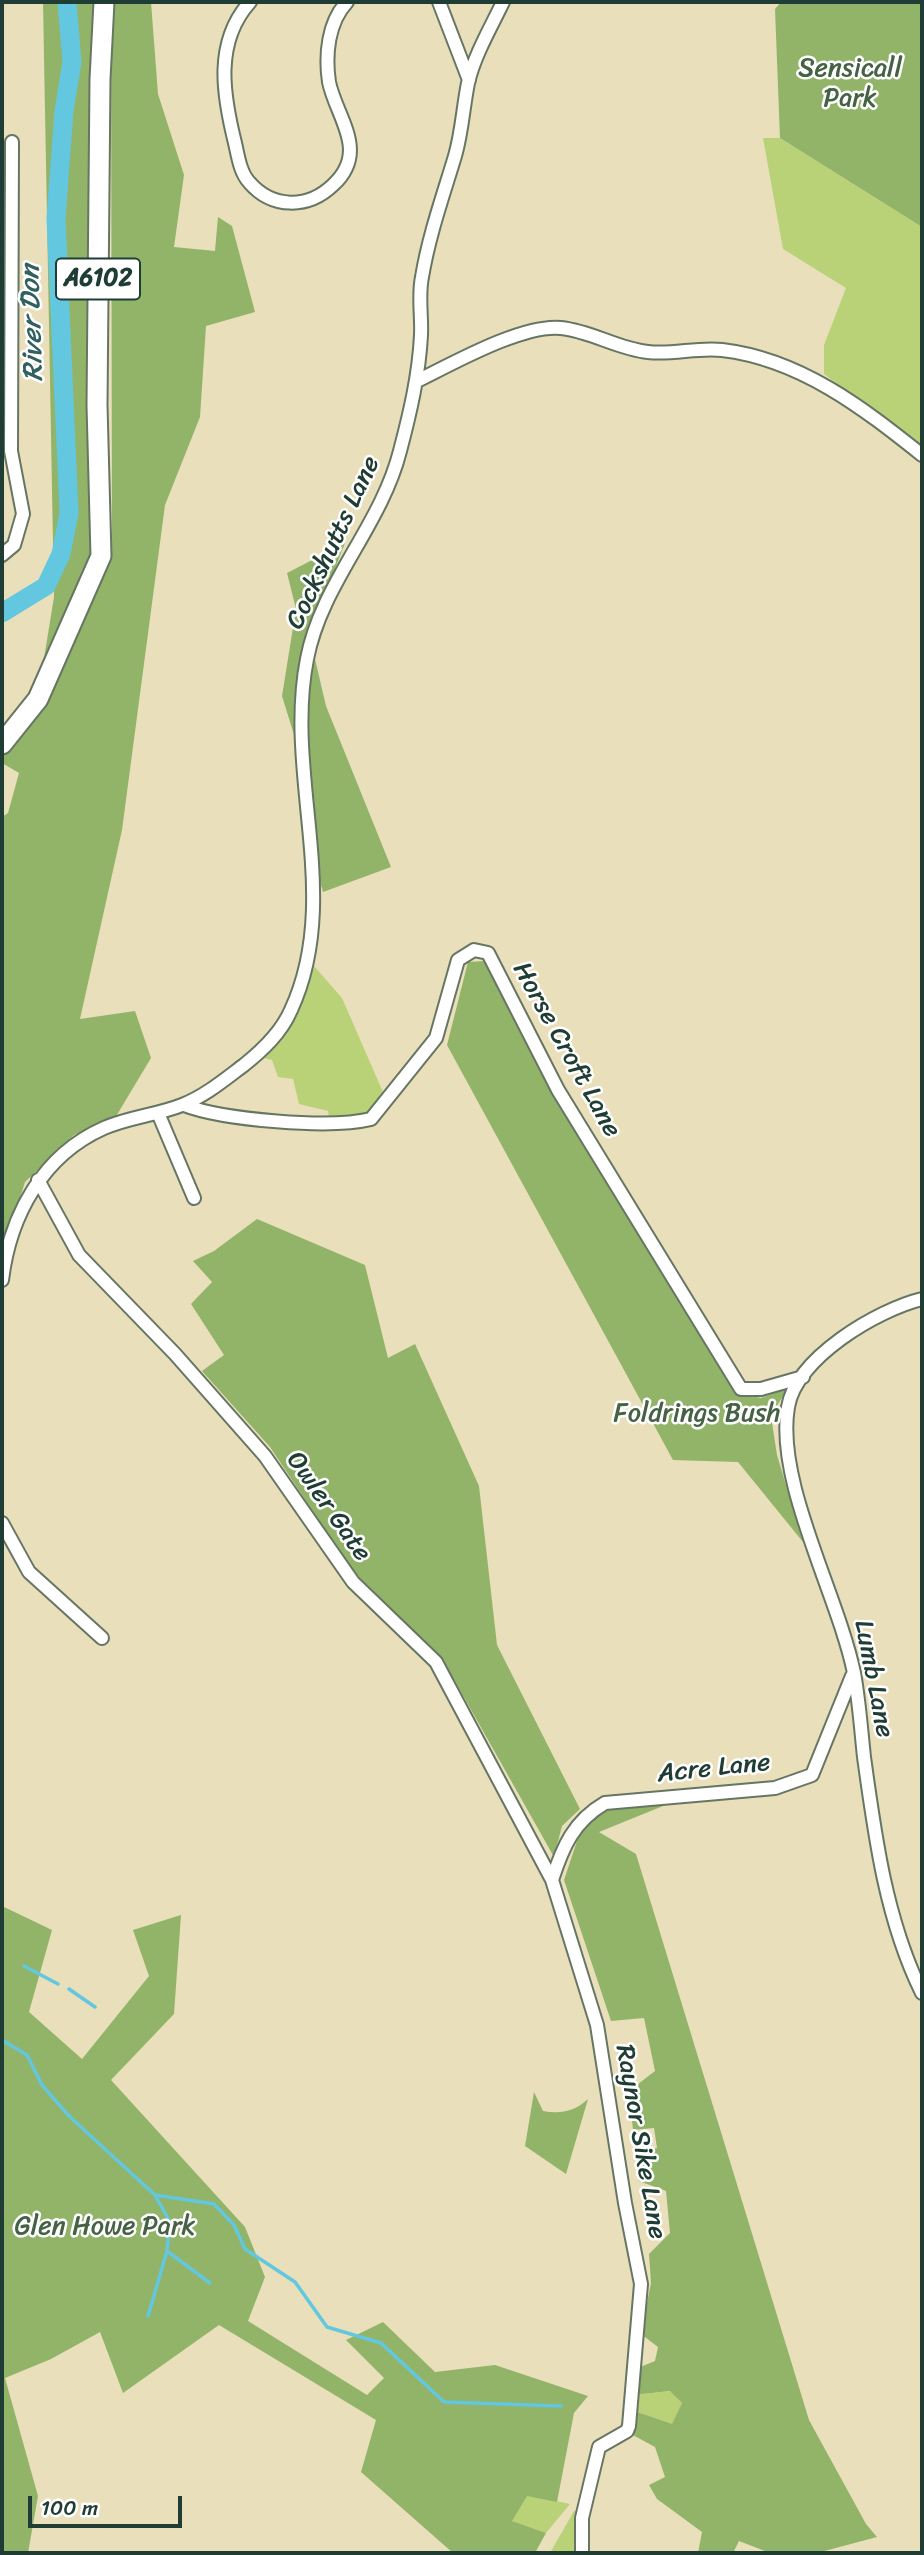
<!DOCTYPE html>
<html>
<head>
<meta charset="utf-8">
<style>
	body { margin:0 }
	#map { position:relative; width:924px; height:2555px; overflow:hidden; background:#e9dfbb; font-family:Sriracha,sans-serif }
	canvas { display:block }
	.frame { position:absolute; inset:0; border:4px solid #1f3d34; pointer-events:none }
	.scale { position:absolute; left:28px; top:2496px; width:154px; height:32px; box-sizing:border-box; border:4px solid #1f3d34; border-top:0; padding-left:9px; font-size:21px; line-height:24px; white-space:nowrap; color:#1f3d34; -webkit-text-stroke:5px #fff; paint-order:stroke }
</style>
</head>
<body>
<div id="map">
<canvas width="924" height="2555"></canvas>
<div class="frame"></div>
<div class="scale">100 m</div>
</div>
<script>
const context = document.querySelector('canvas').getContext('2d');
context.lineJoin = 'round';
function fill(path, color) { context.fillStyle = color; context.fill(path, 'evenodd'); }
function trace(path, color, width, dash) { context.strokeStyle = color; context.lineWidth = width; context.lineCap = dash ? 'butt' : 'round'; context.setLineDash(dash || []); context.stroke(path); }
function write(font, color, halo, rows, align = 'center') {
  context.font = font + ' Sriracha,sans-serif'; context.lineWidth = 5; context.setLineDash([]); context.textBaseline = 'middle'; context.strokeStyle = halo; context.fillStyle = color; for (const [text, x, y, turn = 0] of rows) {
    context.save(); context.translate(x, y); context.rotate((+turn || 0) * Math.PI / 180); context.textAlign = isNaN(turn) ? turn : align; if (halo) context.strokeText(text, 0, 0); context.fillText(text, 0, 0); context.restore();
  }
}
fill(new Path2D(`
	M763,138H780L922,227V448L824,374V345L846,288L783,249Z
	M314,966L342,998L386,1099L370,1116L329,1117L328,1111L299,1104L293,1079L278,1077L272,1060L259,1057C294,1029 301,1008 314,966Z
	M671,2391L682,2403L672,2425L637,2412L633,2395Z
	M527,2495L570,2504L546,2533L511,2521Z
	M574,2511H579L578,2553H550Z`), '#b9d278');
fill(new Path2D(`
	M43,2H97L90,78V556L40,683L54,597Z
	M111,2H151L158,94L184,175L174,247L215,251L218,217L232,226L255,312L206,326L200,417L165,505L122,830L80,1019L135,1011L151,1058L115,1118L74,1135L25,1182L2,1255V817L8,813L19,773L2,763V751L44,699L112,556Z
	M781,2H922V227L780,138L775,9Z
	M345,543C320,606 299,671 295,738L282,696L296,609L287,573Z
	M315,659L326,706L391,867L323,892C303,825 299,727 315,659Z
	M484,961L548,1087L734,1392L761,1398L787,1389L771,1416L777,1455L803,1542L738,1462L673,1460L447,1045L468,962Z
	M257,1219L365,1265L388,1358L415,1344L479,1486L497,1645L580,1809L562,1826L554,1857L443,1660L352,1570L270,1447L202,1371L224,1355L191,1304L212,1282L193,1261L214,1251Z
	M668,1804L599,1832L636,1854L809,2420L866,2524L877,2537L817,2553H770L739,2541L733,2553H698L702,2532L657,2499L649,2485L665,2477L655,2447L631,2434L637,2412L672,2424L682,2403L670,2391L633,2395V2370L655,2361L658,2347L641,2334L651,2283L649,2254L670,2233L666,2191L639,2181L635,2155L657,2148L654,2128L633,2130L629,2091L655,2071L644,2018L611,2021L564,1880L579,1835L603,1809Z
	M2,1906L52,1930L29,2012L82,2059L149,1976L133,1930L181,1915L174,2014L111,2080L245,2227L265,2277L248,2321L367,2395L384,2378L346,2340L383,2322L435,2372L495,2365L588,2396L574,2413L557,2502L527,2496L512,2521L546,2533L535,2553H453L361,2472L376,2420L219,2325L123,2393L100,2332L51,2359L5,2378L38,2496L28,2553H2Z
	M534,2092L543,2111C560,2114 574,2112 588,2099L566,2174L525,2146Z`), '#92b468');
trace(new Path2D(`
	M24,1966L58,1984
	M69,1989L95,2007
	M2,2040L27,2055L42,2085L69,2116L155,2195L170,2222L167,2251L210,2283
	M155,2195L214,2204L234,2225L245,2249L295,2282L327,2327L381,2343L444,2402L561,2406
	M148,2316L167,2251`), '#62c7df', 3.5);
trace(new Path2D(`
	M2,613L46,586L61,554L69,513L56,218L64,111L72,62L67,2`), '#62c7df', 19);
const minor = new Path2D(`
	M250,2C214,42 223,95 235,143C238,156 240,172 249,182C272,209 308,209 333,185C370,151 336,117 329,82C325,55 328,22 347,2
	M439,2L469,80
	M417,381C452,364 522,324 561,328C591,331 618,349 648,352C672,355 698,347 722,350C800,359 863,408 922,455
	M2,555L14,545L23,514L11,451L12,142
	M184,1105C223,1120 330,1129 371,1119L436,1038L458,960L474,950L488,953L558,1090L741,1389H761L803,1377
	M158,1113L194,1198
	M38,1180L79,1255L175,1354L265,1456L353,1582L436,1662L552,1880L597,2025L625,2203L641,2284L629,2426L627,2431L599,2447L582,2518V2553
	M2,1280C10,1215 43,1155 104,1128C129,1117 157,1115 182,1105C205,1096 224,1080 244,1065C263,1050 281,1033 291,1010C343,897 284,776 307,659C321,584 381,526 400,451C410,413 419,375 421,335C422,316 418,296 422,277C429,235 443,196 455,156C462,132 463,108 468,83C474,56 491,27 503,2
	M922,1299C877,1310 796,1358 788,1407C775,1482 838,1595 854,1673C859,1700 861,1729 864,1757C875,1837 886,1920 922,1993
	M2,1523L29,1572L102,1638
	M552,1880C563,1846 574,1821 605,1803L775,1788L812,1775L852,1676`);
const primary = new Path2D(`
	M2,744L38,699L101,556L97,405L100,79L104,2`);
trace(minor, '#667663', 16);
trace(primary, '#667663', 23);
trace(minor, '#fff', 12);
trace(primary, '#fff', 19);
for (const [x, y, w] of [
	[98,279,84]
]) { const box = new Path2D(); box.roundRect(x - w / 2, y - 20.5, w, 41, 5); context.fillStyle = '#fff'; context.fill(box); trace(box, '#1f3d34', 2); }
write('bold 24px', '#1f3d34', null, [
	["A6102",98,279]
]);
write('26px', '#466245', '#fff', [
	["Sensicall",850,69],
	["Park",850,99],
	["Foldrings Bush",697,1414],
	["Glen Howe Park",105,2227]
]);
write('26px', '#1f3d34', '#fff', [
	["Cockshutts Lane",334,543,-65],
	["Horse Croft Lane",566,1050,61],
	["Owler Gate",328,1507,55],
	["Lumb Lane",873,1679,79],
	["Acre Lane",714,1769,-6],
	["Raynor Sike Lane",640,2142,80]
]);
write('italic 28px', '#30605f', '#fff', [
	["River Don",33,323,-92]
]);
</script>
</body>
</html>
